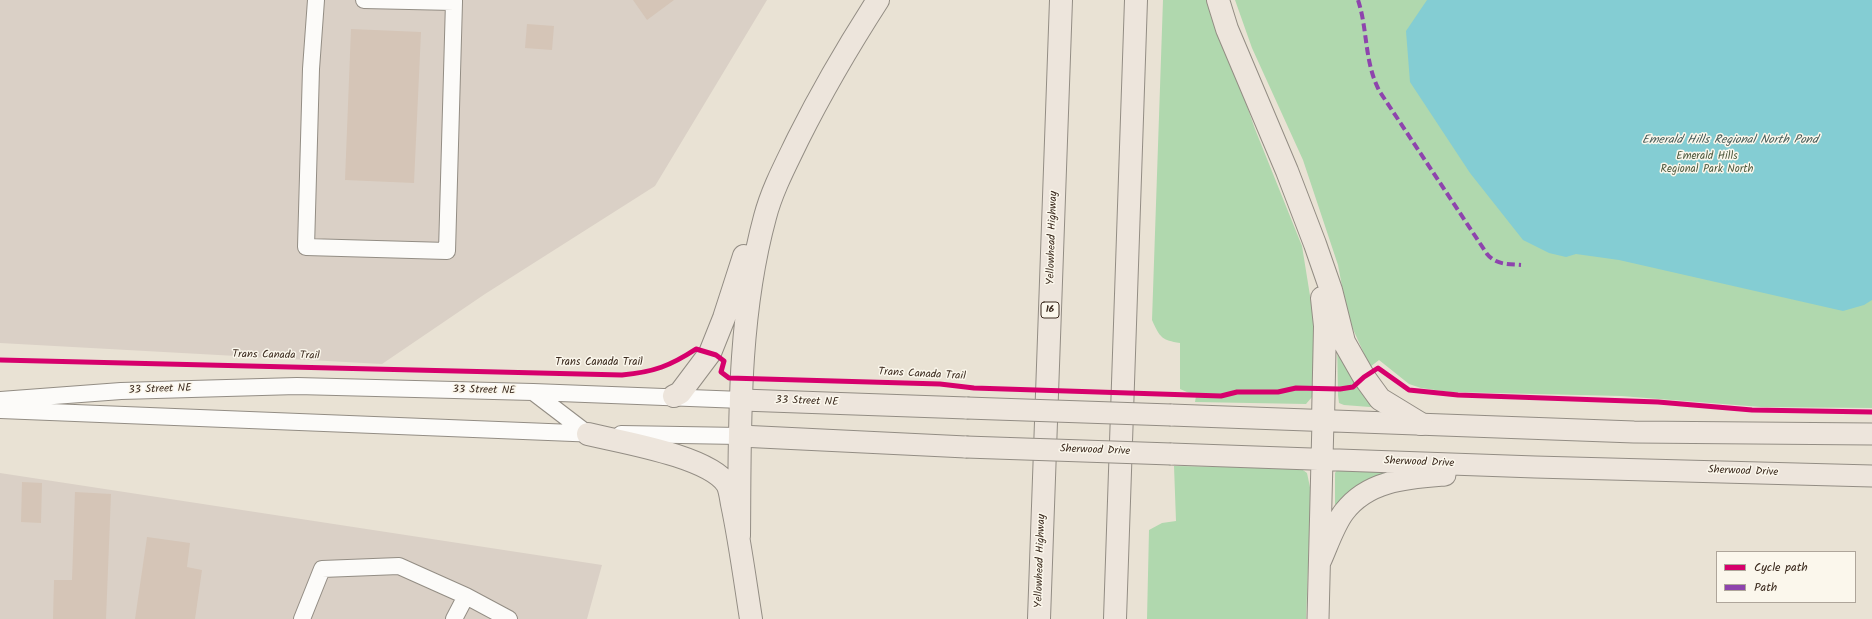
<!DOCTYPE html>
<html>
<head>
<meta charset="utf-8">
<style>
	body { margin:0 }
	#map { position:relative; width:1872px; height:619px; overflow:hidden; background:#e9e2d4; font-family:Kalam,sans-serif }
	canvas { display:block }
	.legend { position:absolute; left:1716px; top:551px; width:140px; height:52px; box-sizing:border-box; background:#fbf7ec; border:1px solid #aea59a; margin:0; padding:5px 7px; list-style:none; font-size:12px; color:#3b2a1e }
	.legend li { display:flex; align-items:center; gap:8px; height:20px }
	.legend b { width:20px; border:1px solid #aea59a }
</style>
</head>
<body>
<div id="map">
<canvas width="1872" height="619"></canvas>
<ul class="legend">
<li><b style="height:5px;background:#d6006c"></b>Cycle path</li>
<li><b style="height:5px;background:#8e44ad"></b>Path</li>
</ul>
</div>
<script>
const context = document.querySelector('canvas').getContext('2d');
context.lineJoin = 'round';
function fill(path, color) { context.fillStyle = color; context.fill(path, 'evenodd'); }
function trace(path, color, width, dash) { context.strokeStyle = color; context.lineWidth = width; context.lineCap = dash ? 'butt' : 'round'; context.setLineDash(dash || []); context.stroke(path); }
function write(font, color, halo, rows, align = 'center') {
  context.font = font + ' Kalam,sans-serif'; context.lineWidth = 3; context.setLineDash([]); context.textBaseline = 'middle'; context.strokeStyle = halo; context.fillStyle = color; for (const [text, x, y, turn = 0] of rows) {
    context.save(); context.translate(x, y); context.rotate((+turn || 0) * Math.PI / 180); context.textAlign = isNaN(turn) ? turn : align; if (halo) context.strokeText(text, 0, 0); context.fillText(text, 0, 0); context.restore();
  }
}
fill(new Path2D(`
	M0,0H767L655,186L485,294L382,364L0,343Z
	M0,473L602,565L587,619H0Z`), '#dad0c6');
fill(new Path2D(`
	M1163,0H1210L1255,129L1302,246L1317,339L1319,375L1312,397L1306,404L1195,402L1196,396L1180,389V343C1162,340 1160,338 1152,320Z
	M1235,0H1872V408L1761,407L1621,396L1450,392L1421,388L1409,384L1379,360L1370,367L1348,318L1338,265L1303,160L1252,48Z
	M1337,340L1373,406L1370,407L1344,405L1339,403L1338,395Z
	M1174,466L1300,468L1307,473L1311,492L1306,619H1147L1149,530L1162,523L1176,521Z
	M1338,469L1406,472L1339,506L1335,504V473Z`), '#b0d8ae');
fill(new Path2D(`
	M1427,0H1872V300L1864,305L1843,311L1619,260L1576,254L1566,257L1549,253L1523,240L1470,173L1410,82L1406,31Z`), '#84cdd3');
fill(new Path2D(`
	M633,0H674L647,20Z
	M527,24L554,26L552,50L525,48Z
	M351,29L421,32L414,183L345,180Z
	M22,482L42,483L41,523L21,522Z
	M75,492L111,494L106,619H53L54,580H72Z
	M147,537L190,543L187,567L202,570L195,619H135Z`), '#d5c5b7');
const minor = new Path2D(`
	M316,0L311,69L306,247L447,251L454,2
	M364,0L454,2V0
	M533,392L588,434
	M0,400L121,391L297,386L533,392L742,400
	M0,410L598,434
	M621,434L740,436
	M302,619L322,569L399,566L466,596L509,619
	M454,619L466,596`);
const major = new Path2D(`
	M742,400L967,408
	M1171,415L1634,432L1872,434
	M740,436L966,447
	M1171,454L1535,467L1872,476
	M1320,562C1327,547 1334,525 1344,512C1368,480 1408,478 1445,475
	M1318,619L1323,420`);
const highway = new Path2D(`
	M1218,0L1227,29L1287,171L1315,244L1331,290L1344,342L1364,377L1380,399L1421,424
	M1322,298L1325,326L1323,420
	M674,396L680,393L710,353L724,318L744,256
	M588,434C621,442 708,456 727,484C730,489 731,499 732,504C740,542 745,581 751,619
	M739,536C740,430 737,320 765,217C772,190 786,164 798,139C822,91 849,45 878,0
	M1039,619L1061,0
	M1115,619L1136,0`);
trace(minor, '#938d84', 18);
trace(major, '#938d84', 23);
trace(highway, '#938d84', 24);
trace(minor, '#fcfbf9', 16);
trace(major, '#ede5dc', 21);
trace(highway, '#ede5dc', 22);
const majorBridge = new Path2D(`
	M967,408L1171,415
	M966,447L1171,454`);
trace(majorBridge, '#938d84', 23, []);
trace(majorBridge, '#ede5dc', 21);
trace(new Path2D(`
	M1358,0C1368,30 1364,63 1380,92L1487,254C1496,265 1508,264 1521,265`), '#8e44ad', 4, [8, 4]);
trace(new Path2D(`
	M0,360L622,375C654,372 670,366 696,349L716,355L724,361L721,372L729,378L940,384L974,388L1221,396L1237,392H1278L1296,388L1340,389L1353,387L1364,377L1378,368L1409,390L1458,395L1658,402L1752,410L1872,412`), '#d6006c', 5);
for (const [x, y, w] of [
	[1050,310,18]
]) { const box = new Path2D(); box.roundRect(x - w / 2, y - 8, w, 16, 3); context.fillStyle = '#fbf7ec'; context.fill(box); trace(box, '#3b2a1e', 1); }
write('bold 10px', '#3b2a1e', null, [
	["16",1050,310]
]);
write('11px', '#505c40', '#fbf7ec', [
	["Emerald Hills",1707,157],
	["Regional Park North",1707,170]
]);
write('11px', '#3b2a1e', '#fbf7ec', [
	["Yellowhead Highway",1053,238,-88],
	["Trans Canada Trail",276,356,1],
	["Trans Canada Trail",599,363],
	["Trans Canada Trail",922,375,3],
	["33 Street NE",160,390,-2],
	["33 Street NE",484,391,1],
	["33 Street NE",807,402,2],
	["Sherwood Drive",1095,451,2],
	["Sherwood Drive",1419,463,2],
	["Sherwood Drive",1743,472,2],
	["Yellowhead Highway",1041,561,-88]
]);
write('italic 12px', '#445854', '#fbf7ec', [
	["Emerald Hills Regional North Pond",1730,141]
]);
</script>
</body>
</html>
